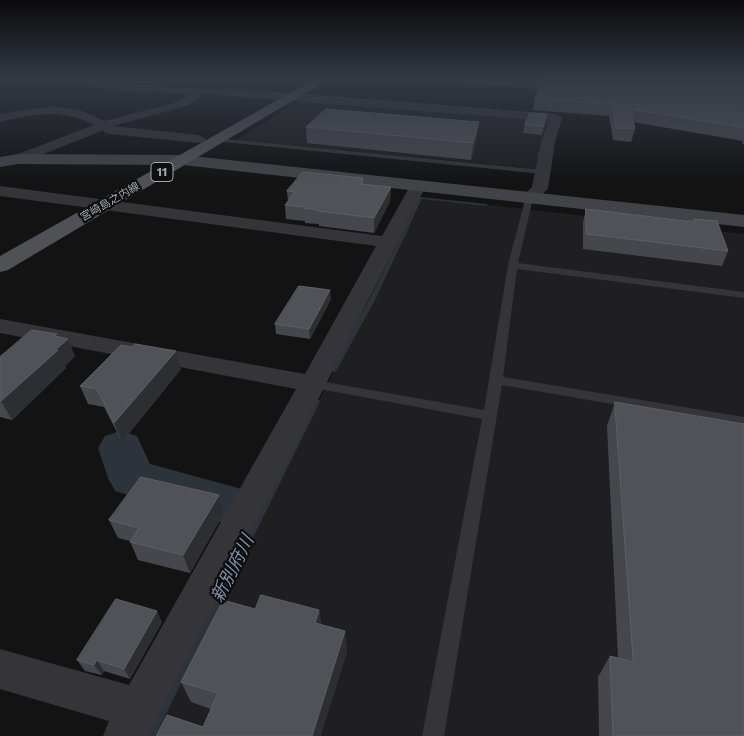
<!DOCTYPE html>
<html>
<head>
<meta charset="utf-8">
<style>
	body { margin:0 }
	canvas { display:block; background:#131314 }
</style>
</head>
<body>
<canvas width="744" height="736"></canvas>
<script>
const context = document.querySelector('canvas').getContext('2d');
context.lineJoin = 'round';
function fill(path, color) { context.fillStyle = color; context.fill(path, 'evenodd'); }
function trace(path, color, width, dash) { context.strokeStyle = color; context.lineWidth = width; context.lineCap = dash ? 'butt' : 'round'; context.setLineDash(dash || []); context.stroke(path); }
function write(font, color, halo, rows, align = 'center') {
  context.font = font + ' "Work Sans","Noto Sans JP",sans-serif'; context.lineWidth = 4.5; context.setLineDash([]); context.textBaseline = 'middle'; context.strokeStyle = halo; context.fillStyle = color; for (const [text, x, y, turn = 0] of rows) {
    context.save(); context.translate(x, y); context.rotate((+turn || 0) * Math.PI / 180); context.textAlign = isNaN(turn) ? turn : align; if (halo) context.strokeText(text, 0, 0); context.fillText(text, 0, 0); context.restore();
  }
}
fill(new Path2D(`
	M309,100L550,119L540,145L538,169L236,140L299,102Z
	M423,199L488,206V205L744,234V450L619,683L598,677L599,736H321L347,653L192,702L227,714L217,736H153L261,513Z`), '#1f1f21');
fill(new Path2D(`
	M420,197L486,204L488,205L486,206L422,199L374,302L336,371L335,372H331L330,371L368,302Z
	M315,400H319L320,402L155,736H144Z`), '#2d333b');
fill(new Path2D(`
	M121,431L137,436L150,464L249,491L256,505L249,519L231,525L115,491L108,478L98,448L105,436Z`), '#2d333b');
fill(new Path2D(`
	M216,138L543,170L547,172L543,174L214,141V139Z
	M526,196L533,198L518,263L744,292V298L517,269L503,377L744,417V427L502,385L444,736H422L482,419L314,388L308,384L314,380L484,410L508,265Z`), '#343439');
fill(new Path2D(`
	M52,79C88,77 125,85 162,86C293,91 425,104 556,114L562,118L555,142L548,189L535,201H523L521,198L532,187L541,142L549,121L204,94L192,103L182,107L113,126L199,135L206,139L204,142L199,143L110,134L105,133L104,130L23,162H13L11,159L13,156L94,125C63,108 32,114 0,122V114L53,106L82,111L105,121L174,103L191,94L129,91L57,82Z
	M418,181L424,183L426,186L148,736H103L109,721L0,689V649L129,685L296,389L0,333V319L305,374L376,246L0,196V186L382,236L410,186L412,183Z`), '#343439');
fill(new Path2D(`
	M18,154L183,155L744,215V227L183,165L18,164L0,167V157Z`), '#424348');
fill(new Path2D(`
	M315,79H329L8,270L0,272V256Z`), '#505157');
fill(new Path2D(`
	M460,79H744V144H742L743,141L633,122L635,129L631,142L613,140L609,116L533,110L535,99L539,89L460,83Z
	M546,123L542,135L523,133L525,125Z
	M306,127L477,138L471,160L307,143Z
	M363,178V184L391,187L390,201L374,233L319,226V224L305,223V221L286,219L285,205L288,201L287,191Z
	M586,209L686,221H693L694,219L728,251L722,266L583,249V223Z
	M331,299L310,339L276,334L275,324Z
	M57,334L59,337L75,356L65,366L66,368L12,420L0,417V357Z
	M181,369L122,442L104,407L88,404L80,386Z
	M615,402L744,736H599L598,677L610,656L618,658L607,426Z
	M219,495L224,513L190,573L138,560L130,541L118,538L109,520Z
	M255,609L319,610L321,625L345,631L347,653L203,727L211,709L191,702L181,682Z
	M162,622L130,679L104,671L102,675L85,671L77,660Z`), '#46474c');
fill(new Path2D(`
	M547,114L546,123L542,135L543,127Z
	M479,122L477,138L471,160L473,143Z
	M391,187L390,201L374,233V218Z
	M330,290L331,299L310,339L309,329Z
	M57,334L62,344L68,339L75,356L65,366L66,368L12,420L1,401Z
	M176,351L181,369L122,442L114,423Z
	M219,495L224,513L190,573L183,555Z
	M319,610L322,633L315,623Z
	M157,611L162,622L130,679L124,669Z
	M345,631L347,653L321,736H312Z
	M97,660L104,671L102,675L94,665Z`), '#2d2e31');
const building = new Path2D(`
	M544,79H744V128L630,109L635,129L616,128L612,104L535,99Z
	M326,109L479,122L473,143L306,127Z
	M530,113L547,114L543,127L525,125Z
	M303,172L363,178L361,184L391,187L374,218L318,211L319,210L304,208L305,207L285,205L295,192L287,191Z
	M586,209L686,221H695L694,219L717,221L728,251L587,234Z
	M299,286L330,290L309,329L275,324Z
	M32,330L57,334L55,336L68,339L55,350H58L1,401H0V357Z
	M135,344L176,351L114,423L97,389L80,386L121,345L132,347Z
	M615,402L744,424V736H613L610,656L633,662Z
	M141,477L219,495L183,555L130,542L139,528L109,520Z
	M261,595L319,610L315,623L345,631L312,736H156L167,715L203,727L218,693L181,682L223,600L255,609Z
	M116,599L157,611L124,669L97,660L94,665L77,660Z`);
fill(building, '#505257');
trace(building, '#5e5f65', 1);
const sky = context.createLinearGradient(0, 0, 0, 182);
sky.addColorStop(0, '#0a0a0b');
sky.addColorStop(0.43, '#333945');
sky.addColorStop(1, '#33394500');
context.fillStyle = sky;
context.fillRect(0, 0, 744, 182);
write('11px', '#a5a7b3', '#0e0e0f', [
	["宮崎島之内線",110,202,-30]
]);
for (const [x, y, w] of [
	[162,172,22]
]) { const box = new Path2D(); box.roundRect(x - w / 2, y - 9.5, w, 19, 4); context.fillStyle = '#0e0e0f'; context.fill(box); trace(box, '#a5a7b3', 1); }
write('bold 12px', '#a5a7b3', null, [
	["11",162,172]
]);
write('italic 18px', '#7f8fab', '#0e0e0f', [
	["新別府川",233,569,-63]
]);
</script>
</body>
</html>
